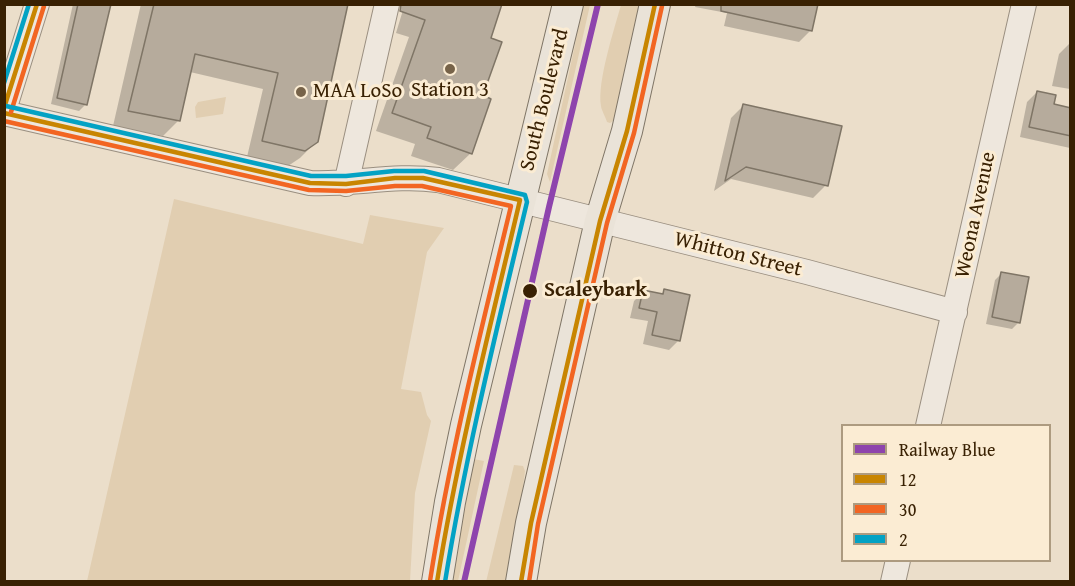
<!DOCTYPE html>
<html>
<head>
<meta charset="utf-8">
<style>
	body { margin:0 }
	#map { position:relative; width:1075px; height:586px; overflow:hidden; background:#ebdeca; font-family:"Gentium Book Plus",serif }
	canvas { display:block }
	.frame { position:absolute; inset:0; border:6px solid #392103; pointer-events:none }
	.legend { position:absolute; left:841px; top:424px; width:210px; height:138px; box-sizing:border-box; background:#fbecd3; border:2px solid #ad9b80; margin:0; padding:8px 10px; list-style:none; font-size:18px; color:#392103 }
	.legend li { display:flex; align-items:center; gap:12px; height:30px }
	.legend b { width:30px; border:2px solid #ad9b80 }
</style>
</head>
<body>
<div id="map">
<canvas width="1075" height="586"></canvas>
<div class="frame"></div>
<ul class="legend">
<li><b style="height:8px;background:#8e44ad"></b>Railway Blue</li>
<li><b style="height:8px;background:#c88501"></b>12</li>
<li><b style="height:8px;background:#f26522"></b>30</li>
<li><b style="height:8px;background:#03a2c4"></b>2</li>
</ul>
</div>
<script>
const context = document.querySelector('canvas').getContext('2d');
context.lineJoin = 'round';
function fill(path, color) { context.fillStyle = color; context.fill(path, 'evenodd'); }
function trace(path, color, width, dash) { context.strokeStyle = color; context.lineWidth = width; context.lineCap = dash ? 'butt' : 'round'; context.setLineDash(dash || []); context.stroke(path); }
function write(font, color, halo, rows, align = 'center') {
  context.font = font + ' "Gentium Book Plus",serif'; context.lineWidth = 6; context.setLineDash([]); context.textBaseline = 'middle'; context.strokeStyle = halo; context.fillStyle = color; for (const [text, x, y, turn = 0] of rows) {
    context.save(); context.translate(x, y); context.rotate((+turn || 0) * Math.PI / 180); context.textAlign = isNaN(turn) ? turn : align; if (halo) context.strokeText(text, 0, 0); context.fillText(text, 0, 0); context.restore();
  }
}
fill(new Path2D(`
	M581,5H590L550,182L547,174L575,45Z
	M621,5H643L616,119L610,123L607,122C606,118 601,109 601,106C597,82 614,30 621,5Z
	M226,97L223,114L196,118L195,107L198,102Z
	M174,199L363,244L370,215L444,228L427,252L401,389L421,392L427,415L431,421L415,493L410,581H87Z
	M473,459L484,461L458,581L451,582Z
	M514,465L523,466L525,471L511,581L486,582Z`), '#e1ceb1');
fill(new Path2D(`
	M73,4H109L86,104L79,111L51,104Z
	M141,4H347L316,142L300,158L288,166L247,157L263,89L190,72L179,120L163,136L113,126Z
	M696,4H816L811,30L799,42L724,26L727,13L695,7Z
	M403,10L489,39L471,153L453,170L411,156L415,144L376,131L409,37L396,33Z
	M1069,44L1070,45V89L1052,86L1059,54Z
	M1037,92L1052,106L1070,109V148L1020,137L1027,102Z
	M744,105L826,185L813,198L731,179L714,191L731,118Z
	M1002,273L1019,322L1012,329L986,324L995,280Z
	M644,291L661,295L664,291L679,340L669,350L643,344L648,321L630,318L634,301Z`), '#0003');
const building = new Path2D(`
	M78,4H111L87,105L57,98Z
	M154,4H348L318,142L305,151L262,141L278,73L195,54L180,121L128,111Z
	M401,4H502L491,38L502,42L483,95L491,99L472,154L427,138L431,127L392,113L425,20L400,11Z
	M721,4H818L812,31L721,11Z
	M1037,91L1056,95L1054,104L1071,108V136L1029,127Z
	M743,104L842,126L828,186L746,167L725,181Z
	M1001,272L1029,277L1020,323L992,317Z
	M664,289L690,295L680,341L652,335L657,312L639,308L643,290L663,294Z`);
fill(building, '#b6ab9c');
trace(building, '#7f7566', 1.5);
const minor = new Path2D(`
	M4,110L37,4
	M4,113L310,183C353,185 395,174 438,180L807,272L955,312
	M346,184L387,4
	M928,426L1024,4
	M893,582L898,560`);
const major = new Path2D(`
	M437,582L450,502L466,425L568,4
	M521,582L531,523L600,221L627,131L655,4`);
trace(minor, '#9a8f80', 26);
trace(major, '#7f7566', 32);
trace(minor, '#eee7dd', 24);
trace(major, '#eae3d8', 30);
trace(new Path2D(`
	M4,108L37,4
	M4,113L310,183L346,184L395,178H423L520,200C490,327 458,453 437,582
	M521,582L531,523L600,221L627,131L655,4`), '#c88501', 4.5);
trace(new Path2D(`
	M11,112L44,6
	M4,121L309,190L346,191L395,186H422L511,206C481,330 450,454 430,581
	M529,582L538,524L607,223L634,133L662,6`), '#f26522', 4.5);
trace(new Path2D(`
	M4,83L29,4
	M6,106L311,176H346L394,171H424L525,195L527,202C497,328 466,453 445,582`), '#03a2c4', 4.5);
trace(new Path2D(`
	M464,582L549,207L598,4`), '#8e44ad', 6);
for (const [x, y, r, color] of [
	[450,69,6,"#776349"],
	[301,92,6,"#776349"],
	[530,291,8,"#392103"]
]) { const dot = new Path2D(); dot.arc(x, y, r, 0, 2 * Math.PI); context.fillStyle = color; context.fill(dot); trace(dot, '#fbecd3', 2); }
write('21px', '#392103', '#fbecd3', [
	["Station 3",450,91],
	["MAA LoSo",313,92,"left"]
]);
write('21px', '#392103', '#fbecd3', [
	["South Boulevard",545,100,-76],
	["Weona Avenue",976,215,-78],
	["Whitton Street",738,255,14]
]);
write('bold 21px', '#392103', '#fbecd3', [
	["Scaleybark",544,291]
], 'left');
</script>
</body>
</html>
